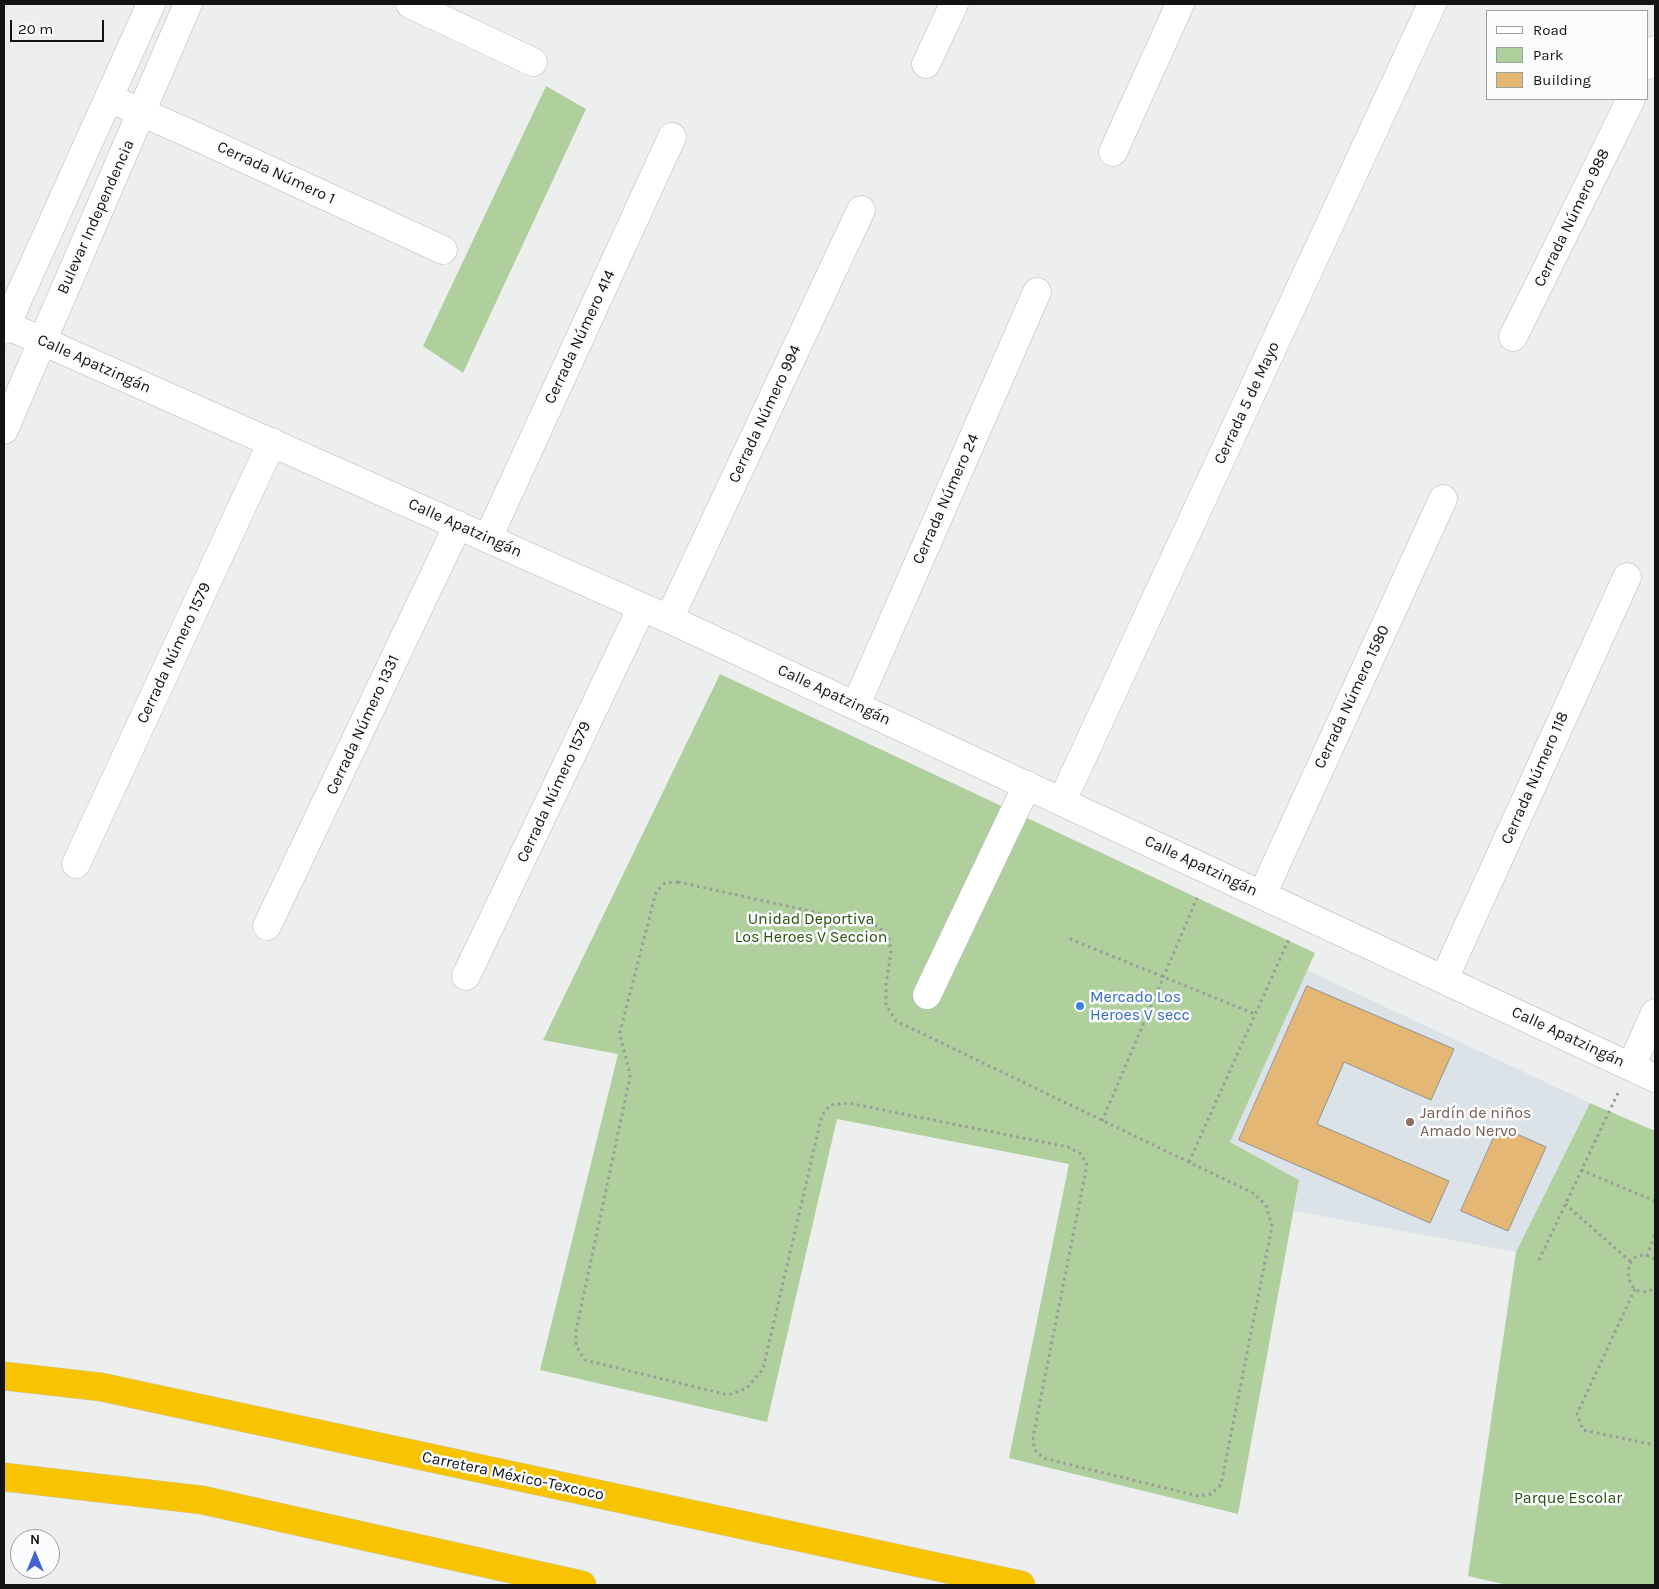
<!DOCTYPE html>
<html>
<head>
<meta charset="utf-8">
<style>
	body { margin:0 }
	#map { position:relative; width:1659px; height:1589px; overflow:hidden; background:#edefef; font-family:Karla,sans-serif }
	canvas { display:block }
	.frame { position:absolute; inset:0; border:5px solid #131313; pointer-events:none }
	.legend { position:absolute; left:1486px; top:10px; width:162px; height:90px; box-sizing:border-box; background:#fbfcfd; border:1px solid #9e9f9f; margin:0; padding:6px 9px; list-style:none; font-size:15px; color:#131313 }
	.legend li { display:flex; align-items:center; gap:10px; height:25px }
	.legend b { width:25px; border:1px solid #9e9f9f }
	.north { position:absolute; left:10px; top:1529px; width:50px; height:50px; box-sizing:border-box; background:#fbfcfd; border:1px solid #9e9f9f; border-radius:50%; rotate:0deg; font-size:14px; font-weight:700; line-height:20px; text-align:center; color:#131313 }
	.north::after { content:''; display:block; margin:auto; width:18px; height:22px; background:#4361d4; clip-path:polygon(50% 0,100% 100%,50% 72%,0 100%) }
	.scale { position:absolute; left:10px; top:20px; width:94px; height:22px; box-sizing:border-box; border:2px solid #131313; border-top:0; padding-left:6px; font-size:15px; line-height:18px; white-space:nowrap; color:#131313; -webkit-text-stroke:4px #fbfcfd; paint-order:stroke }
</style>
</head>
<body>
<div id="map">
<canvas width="1659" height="1589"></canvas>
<div class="frame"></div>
<ul class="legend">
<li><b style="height:6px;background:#fff"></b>Road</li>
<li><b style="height:14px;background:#afcf9d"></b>Park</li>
<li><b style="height:14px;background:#e4b775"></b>Building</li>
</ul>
<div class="north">N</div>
<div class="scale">20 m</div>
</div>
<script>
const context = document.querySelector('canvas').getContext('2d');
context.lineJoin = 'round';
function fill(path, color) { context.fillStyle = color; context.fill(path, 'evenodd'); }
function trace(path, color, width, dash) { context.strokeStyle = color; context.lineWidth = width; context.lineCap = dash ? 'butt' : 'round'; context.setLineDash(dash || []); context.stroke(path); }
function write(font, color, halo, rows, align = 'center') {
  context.font = font + ' Karla,sans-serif'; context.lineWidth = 5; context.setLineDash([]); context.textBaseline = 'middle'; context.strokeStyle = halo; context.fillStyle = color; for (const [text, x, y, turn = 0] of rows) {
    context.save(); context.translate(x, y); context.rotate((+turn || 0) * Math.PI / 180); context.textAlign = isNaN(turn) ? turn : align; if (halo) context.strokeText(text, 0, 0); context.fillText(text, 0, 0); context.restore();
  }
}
fill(new Path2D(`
	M1307,970L1590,1103L1516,1252L1294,1211L1299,1180L1230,1142Z`), '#dbe3e9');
fill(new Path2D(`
	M546,86L586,109L463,373L423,346Z
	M720,674L1315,953L1230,1142L1299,1180L1238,1514L1009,1458L1069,1164L837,1119L767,1422L540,1370L618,1054L543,1040Z
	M1590,1103L1655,1131V1585H1507L1468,1576L1516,1252Z`), '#afcf9d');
const building = new Path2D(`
	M1307,986L1454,1049L1431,1100L1344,1062L1317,1124L1449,1181L1430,1223L1239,1140Z
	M1499,1126L1546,1147L1508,1231L1461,1211Z`);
fill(building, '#e4b775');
trace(building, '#939291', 1);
const minor = new Path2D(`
	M410,4L533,62
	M926,64L954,4
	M1648,65L1655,50
	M109,98L195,136L443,250
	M1113,152L1180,4
	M6,325L669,619L1655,1078
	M4,330L151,4
	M1513,337L1631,99
	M4,430L188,4
	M488,538L672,137
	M669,619L861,210
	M856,705L1037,292
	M1062,801L1432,4
	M76,864L272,442
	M1262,895L1443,499
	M267,926L458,525
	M466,976L642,607
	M1444,979L1627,577
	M927,995L1027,785
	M1631,1067L1655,1013`);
const highway = new Path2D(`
	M4,1376L101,1387L1021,1585
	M4,1477L202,1500L582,1585`);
trace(minor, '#b6b7b8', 29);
trace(highway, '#cbcbcb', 29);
trace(new Path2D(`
	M678,882L878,926L889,938L891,953L886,984V1005L896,1021L1253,1193L1266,1205L1272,1226L1221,1485L1211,1494L1198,1496L1043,1458L1034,1449L1033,1437L1087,1165L1081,1154L1068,1147L848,1103L830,1105L822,1115L763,1369L747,1388L728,1395L585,1360L576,1346V1331L630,1077C628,1062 622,1048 620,1032L656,892L665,883Z
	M1070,939L1255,1014
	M1102,1121L1197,898
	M1189,1162L1289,939
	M1581,1170L1655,1201
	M1565,1204L1631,1262
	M1647,1256L1655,1234
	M1655,1259C1618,1239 1621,1308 1655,1288
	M1539,1260L1618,1093
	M1635,1289L1577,1414L1583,1430L1655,1445`), '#999b9b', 3, [2.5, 4]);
trace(minor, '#fff', 28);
trace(highway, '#f8c401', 28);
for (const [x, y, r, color] of [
	[1080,1006,5,"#3f7fe0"],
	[1410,1122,5,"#8d6e63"]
]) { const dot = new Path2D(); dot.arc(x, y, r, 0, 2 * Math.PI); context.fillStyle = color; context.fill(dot); trace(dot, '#fbfcfd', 2); }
write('16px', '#131313', '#fbfcfd', [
	["Cerrada Número 1",276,173,25],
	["Bulevar Independencia",96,217,-66],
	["Cerrada Número 988",1572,218,-64],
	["Cerrada Número 414",580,337,-65],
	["Calle Apatzingán",94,364,24],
	["Cerrada 5 de Mayo",1247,403,-65],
	["Cerrada Número 994",765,414,-65],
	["Cerrada Número 24",946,499,-66],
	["Calle Apatzingán",465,528,24],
	["Cerrada Número 1579",174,653,-65],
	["Calle Apatzingán",834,695,25],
	["Cerrada Número 1580",1352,697,-65],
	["Cerrada Número 1331",363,725,-65],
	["Cerrada Número 118",1535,778,-66],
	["Cerrada Número 1579",554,792,-65],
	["Calle Apatzingán",1201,866,25],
	["Calle Apatzingán",1568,1037,25],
	["Carretera México-Texcoco",513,1476,12]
]);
write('16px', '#2a4f0b', '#fbfcfd', [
	["Unidad Deportiva",811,919],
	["Los Heroes V Seccion",811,937],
	["Parque Escolar",1568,1498]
]);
write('16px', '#366cbe', '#fbfcfd', [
	["Mercado Los",1090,997],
	["Heroes V secc",1090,1015]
], 'left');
write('16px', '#785e54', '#fbfcfd', [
	["Jardín de niños",1420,1113],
	["Amado Nervo",1420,1131]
], 'left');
</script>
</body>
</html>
